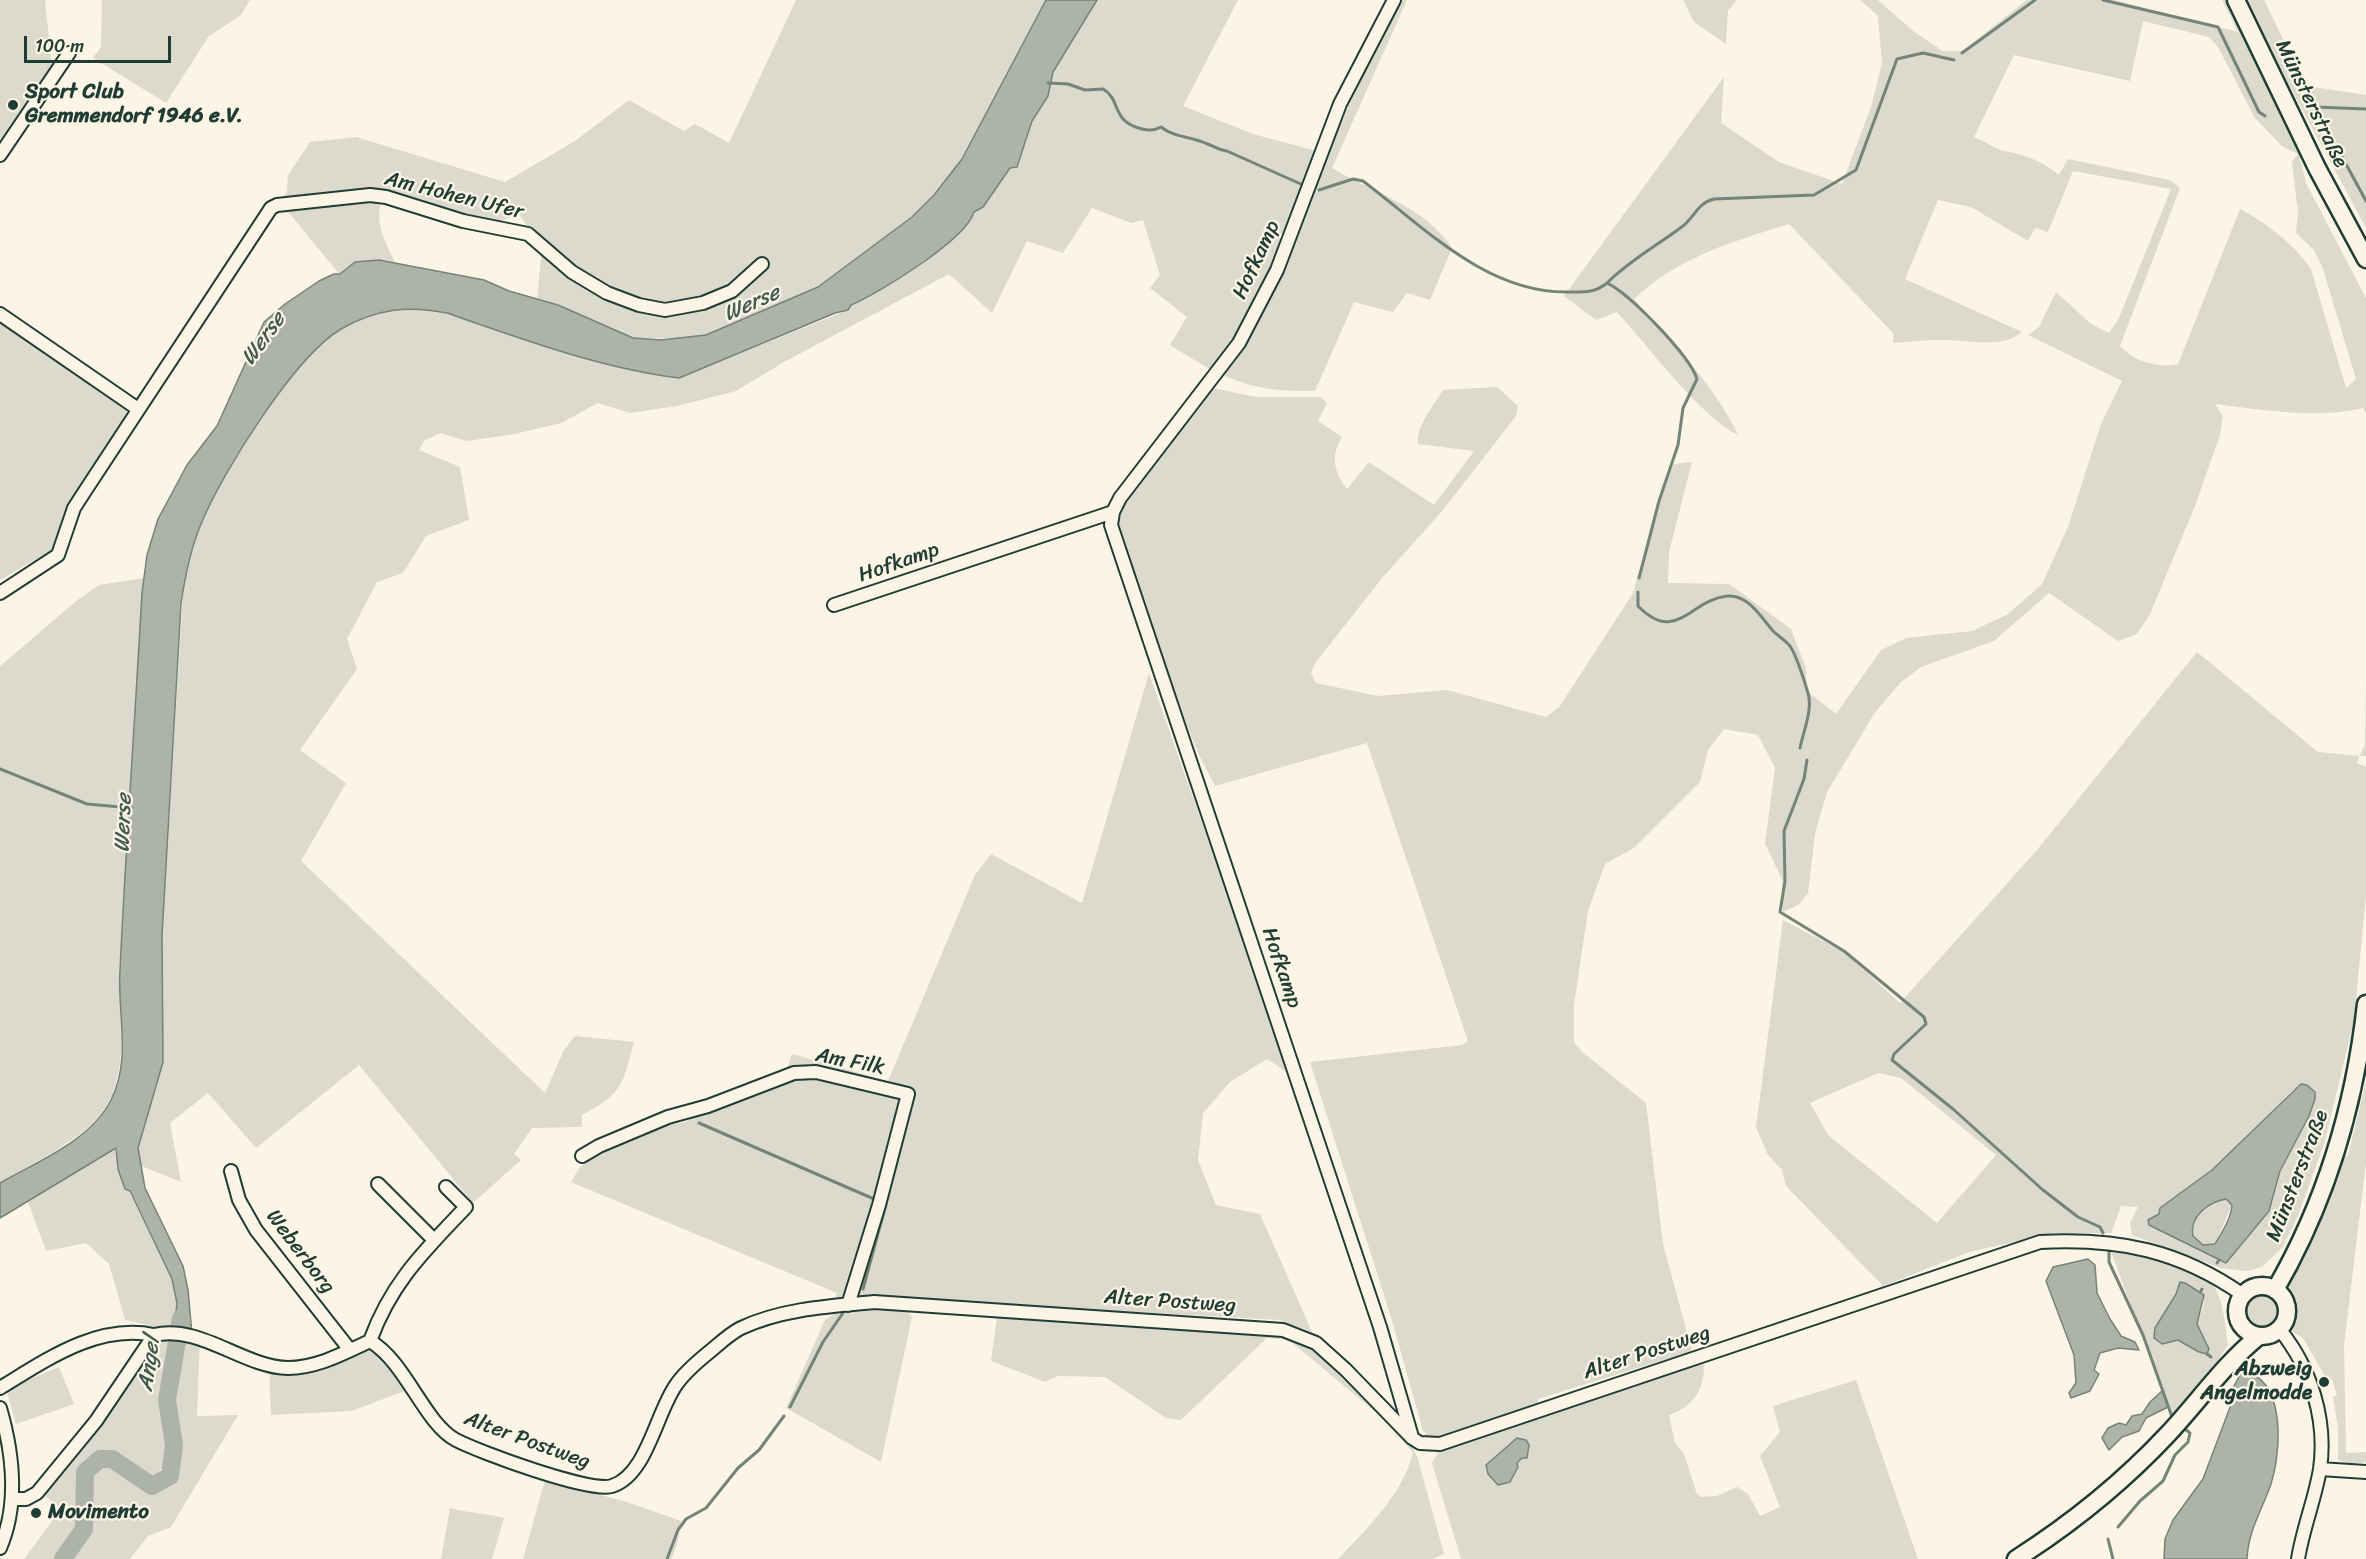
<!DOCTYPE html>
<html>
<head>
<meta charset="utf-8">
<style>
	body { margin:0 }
	#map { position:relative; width:2366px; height:1559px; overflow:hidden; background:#fcf5e5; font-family:Sriracha,sans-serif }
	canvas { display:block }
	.scale { position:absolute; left:24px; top:36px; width:147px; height:27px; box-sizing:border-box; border:3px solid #1f3d34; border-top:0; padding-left:8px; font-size:18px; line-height:21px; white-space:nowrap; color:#1f3d34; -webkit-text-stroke:4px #fcf5e5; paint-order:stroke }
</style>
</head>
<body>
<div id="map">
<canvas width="2366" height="1559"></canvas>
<div class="scale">100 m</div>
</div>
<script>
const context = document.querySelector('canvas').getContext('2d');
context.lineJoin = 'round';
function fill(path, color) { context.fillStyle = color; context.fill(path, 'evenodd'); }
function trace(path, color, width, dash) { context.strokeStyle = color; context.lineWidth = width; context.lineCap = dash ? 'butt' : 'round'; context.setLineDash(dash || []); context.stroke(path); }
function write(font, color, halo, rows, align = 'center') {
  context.font = font + ' Sriracha,sans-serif'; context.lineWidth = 4.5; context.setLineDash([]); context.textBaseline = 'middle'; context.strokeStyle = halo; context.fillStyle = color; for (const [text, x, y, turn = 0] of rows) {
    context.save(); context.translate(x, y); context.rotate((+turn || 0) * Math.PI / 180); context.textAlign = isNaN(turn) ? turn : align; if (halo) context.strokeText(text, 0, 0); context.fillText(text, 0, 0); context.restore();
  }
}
fill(new Path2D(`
	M0,0H45L52,66L0,143Z
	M102,0H250L241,15L209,36L166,103L93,58L101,47Z
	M796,0H1046L978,131L949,178L912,217L818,287L706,335L692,339L633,338L558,305L537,300L542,249L519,214L495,223L467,219L398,193L386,192C371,216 384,240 395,262L379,260L355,262L340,275L290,214L277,208L287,191L288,175L310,142L356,137L505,182L575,141L629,100L684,131L695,124L729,143Z
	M1097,0H1238L1183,106L1253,134L1313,150L1324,161L1397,0H1407L1332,168C1372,192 1426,207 1452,248L1430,300L1407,293L1393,312L1354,302L1315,391C1297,391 1277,391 1259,387C1228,381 1197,362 1170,345L1187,317L1150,288L1160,275L1143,220L1131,223L1092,208L1063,253L1027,241L992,313L949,274L784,362L736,391L677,406L630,413L598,403L561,423L510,435L466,441L440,433L424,441L419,450L460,467L469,520L426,536L403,573L377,582L347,639L357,669L300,750L346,783L301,861L545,1093L564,1050L575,1036L634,1042C622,1085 624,1093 582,1115V1127L532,1128L514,1154L521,1160L473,1203L359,1065L256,1148L208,1093L170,1123L181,1182L139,1165V1139L163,1062L162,935L184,581C188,562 193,543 201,524C222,473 294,357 341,329C376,309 408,305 447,313C522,338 599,368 679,378L848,310L851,305C879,293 966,240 974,212L983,207L1025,145L1032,121L1048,96L1053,72Z
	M1683,0H1737L1728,11L1726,44L1694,22Z
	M1860,0H1878L1913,31L1943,51H1962L2027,0H2114L2238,32L2222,0H2225L2299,154L2306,183L2366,298V413L2363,408C2316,419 2263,410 2215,404L2223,416L2220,435L2195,506L2150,614L2137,634L2118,641L2049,593L1994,641L1921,667L1900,683L1874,714L1827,792L1815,834L1808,893L1798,905L1783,912L1782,879L1765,844L1775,768L1758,735L1724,729L1708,750L1700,782L1634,848L1605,864L1588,911L1574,1005V1042L1581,1051L1646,1103L1663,1244L1692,1351L1538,1399V1406L1442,1438L1423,1439L1426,1433L1423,1431L1393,1324L1310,1062L1462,1045L1468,1041L1367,743L1215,786L1198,753L1164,667L1117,527V515L1124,500L1213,388L1256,397H1321L1327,403L1318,421L1342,437C1330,456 1334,472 1347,489L1369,462L1434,505L1474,451L1418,444C1416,426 1434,405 1443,390L1497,387L1518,406L1516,416L1443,510L1383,577L1315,663L1311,673L1316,683L1378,696L1447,690L1546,717L1560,706L1633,593L1663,488L1674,464L1692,462L1669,552L1668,583L1729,584L1791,629L1806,668L1807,691L1836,714L1881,650L1906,638L1972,631L2008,614L2042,584L2068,527L2101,424L2122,381L2028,335L2039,327L2056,292L2091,324L2109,333L2119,318L2171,189L2073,171L2048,232L2035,228L2028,241L1971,207L1938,200L1905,279L2022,332C2002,350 1964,339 1940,340C1925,340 1909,342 1893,343L1894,334L1789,224C1733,241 1677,258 1634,299C1671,341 1714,384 1738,435C1701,417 1647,345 1617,312L1596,320L1564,296L1724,77L1721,123L1779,162L1842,184L1871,107L1882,63L1878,16ZM2143,21L2209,37L2218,47L2255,118L2283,147L2298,154L2292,162L2298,213L2296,233L2314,250L2323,269L2356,379L2346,388L2311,269C2295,245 2265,222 2240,209L2178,364C2160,369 2133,361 2120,346L2180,188L2170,180L2068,159L2059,175C2043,162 2029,156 2009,152C1997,150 1985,141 1974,137L2014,55L2130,81Z
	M2248,0H2264L2306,86L2366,95V228L2288,83Z
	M0,320L126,407L128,414L73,500L52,550L0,580Z
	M144,578L119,976C129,1112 114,1118 0,1183V666L75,602L99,585Z
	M2197,652L2318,752L2359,756L2365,746L2366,678V756H2359L2357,763L2366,767V896L2354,1020L2325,1141L2298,1216L2282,1248L2262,1267L2247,1271L2221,1268L2132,1235L2130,1223L2138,1207L2121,1206L2111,1233H2055L1969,1252L1883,1286L1786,1186L1782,1170L1768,1155L1756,1127L1783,920L1844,952L1900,1003L2037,850ZM1878,1073L1901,1078L1996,1155L1937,1223L1828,1135L1810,1103ZM2294,1089L2315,1099L2309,1116L2285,1158L2272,1203L2226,1263L2149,1225L2152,1217L2159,1214L2160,1208L2212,1170Z
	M1149,673L1291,1075L1267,1059L1230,1082L1203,1113L1198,1160L1216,1205L1260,1214L1312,1332L1280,1320L934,1301L834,1302L837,1293L571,1182L580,1167L601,1151L647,1129L686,1122L699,1113L782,1083L792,1054L888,1081L975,875L991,854L1082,903Z
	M2366,1082V1163L2344,1345L2346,1453L2366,1452V1462L2352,1464L2338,1460V1427L2333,1397L2337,1396L2332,1379L2327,1380L2303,1338L2294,1333C2290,1318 2293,1307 2287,1290L2337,1168L2342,1158L2348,1155Z
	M114,1147L131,1196L172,1279L177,1303L174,1331L125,1320L109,1264L86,1243L46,1251L28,1202Z
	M2226,1199L2232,1205L2215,1244L2203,1245L2193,1236C2189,1217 2208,1202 2226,1199Z
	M2109,1246C2132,1252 2197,1265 2211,1282C2224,1298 2225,1326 2228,1345L2212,1369L2172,1417ZM2181,1282L2204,1295V1305L2197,1324L2209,1349L2199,1352L2178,1340H2172L2166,1310Z
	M2243 1311a20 20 0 1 1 40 0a20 20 0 1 1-40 0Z
	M873,1306L906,1309L912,1317L881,1462L786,1408L825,1320L840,1310Z
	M997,1317L1215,1329L1298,1339L1323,1355L1411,1444L1418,1459L1444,1554L1432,1559H1338C1367,1529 1403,1494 1413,1452L1379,1415L1289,1340L1267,1338L1181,1420L1166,1418L1105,1377L1058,1376L1045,1382L991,1361Z
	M194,1338L200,1339L197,1416L238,1415L171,1527L148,1536L130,1559H63L84,1529L85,1472L100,1459H112L151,1486L170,1476L174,1445L167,1400L185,1344Z
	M163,1340H171C167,1359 163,1378 161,1397C159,1423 183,1466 148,1478L113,1457H99L83,1471L81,1527L64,1555L59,1559H24L61,1509L44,1495L92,1436L158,1342Z
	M370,1341L412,1388L352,1411L271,1415L269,1364L286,1368Z
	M1703,1357C1707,1385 1696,1406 1669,1415L1675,1443L1684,1454L1697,1494L1701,1497L1717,1496L1737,1487L1748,1494L1760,1516L1780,1507L1760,1456L1780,1432L1773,1406L1856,1380L1918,1559H1461L1432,1463L1438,1452L1518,1420Z
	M59,1367L74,1404L16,1424L6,1389Z
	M545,1480L627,1502L681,1521L677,1545L671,1559H523Z
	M450,1508C469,1513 485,1513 504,1518L492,1559H441Z`), '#dcdacc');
const water = new Path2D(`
	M1046,0H1097L1053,72L1048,96L1032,121L1017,167L1010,168L983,207L974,212C966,240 879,293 851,305L848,310L835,313L679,378C600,368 522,339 447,313C408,305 376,309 341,329C294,357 222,473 201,524C190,550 185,576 181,604L162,935L163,1062L138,1148L145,1188L183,1266L188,1290L192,1334L174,1331L177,1303L172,1279L130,1191L125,1189L118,1169L116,1148L0,1218V1183C38,1161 90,1141 111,1100C132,1058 117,1013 120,970C126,844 135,719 142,593L147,555L158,519L187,465L217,426L264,322L285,304L319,281L334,274H340L355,262L379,260L484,280L509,291L558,305L633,338L661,340L706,335L818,287L912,217L934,195L962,159Z
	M2301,1084L2307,1085L2315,1092V1099L2309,1116L2280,1171L2269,1211L2226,1263L2149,1225L2148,1220L2159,1214L2160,1208L2212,1170ZM2226,1199L2232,1205C2231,1219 2222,1232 2215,1244L2203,1245L2193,1236C2189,1217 2208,1202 2226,1199Z
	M2088,1259L2095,1265L2097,1293L2110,1319L2121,1336L2135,1342L2139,1350L2118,1348L2100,1353L2094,1370L2099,1374L2090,1391L2071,1398L2069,1393L2076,1383L2074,1355L2046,1281L2053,1267Z
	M2180,1282L2185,1283L2204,1295L2197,1324L2209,1349L2207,1354L2199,1352L2178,1340L2162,1344L2154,1338L2155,1328L2176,1294Z
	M2242,1371C2287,1378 2281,1452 2271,1484C2262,1510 2248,1531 2247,1559H2164L2165,1539L2173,1520L2203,1479L2232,1402L2233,1388Z
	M2162,1391L2168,1407L2146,1418L2139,1431L2122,1437L2109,1450L2102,1438L2108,1428L2119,1423L2126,1425L2132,1416L2142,1414L2150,1402Z
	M1517,1438L1526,1440L1529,1445L1527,1458H1522L1517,1463L1518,1467L1510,1482L1498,1485L1488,1474L1486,1465Z`);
fill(water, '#aeb3a7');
trace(water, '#758479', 1.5);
trace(new Path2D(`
	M2103,0L2218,27L2259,112L2265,116
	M1962,53L2035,0
	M1048,83L1068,84L1085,90L1103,89C1122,100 1110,121 1142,129C1149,131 1154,131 1161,127C1175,138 1190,136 1205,143C1214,146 1218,150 1227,151L1303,185
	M2366,109L2315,107L2366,201
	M1319,190L1353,179L1363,181C1424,227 1487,294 1569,292C1584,292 1595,293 1607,283C1629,293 1690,356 1697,379L1683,408L1678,445L1659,501L1639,578
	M1607,283C1630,260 1658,245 1683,226C1695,216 1698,203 1714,199L1814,195L1856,170L1897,59L1923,53L1954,60
	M1638,592V606C1676,645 1690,600 1727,596C1748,594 1761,617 1773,631C1778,636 1785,640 1790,646C1796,655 1805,683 1808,693C1813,710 1803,732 1800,748
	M1807,760L1804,779L1784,831L1785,881L1780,912L1844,951L1924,1017L1926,1024L1894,1054L1892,1060L1953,1109L2043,1190L2078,1217L2100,1227L2103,1233
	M0,769L87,804L132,808
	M699,1123L874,1199
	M2109,1248V1262L2143,1335L2172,1417
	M2217,1263L2219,1260
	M863,1289L886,1204
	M2201,1291L2202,1289
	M2207,1354L2211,1357
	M790,1407L823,1342L845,1310
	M2118,1527L2140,1501L2163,1481L2175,1455L2188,1442L2190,1433L2185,1429
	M2108,1539L2113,1559
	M667,1559L678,1530L686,1519L706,1508L738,1468L759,1450L784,1416`), '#758479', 3);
trace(new Path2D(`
	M63,1559L84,1529L85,1472L100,1459H112L152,1486L170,1476L174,1445L167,1400L181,1318`), '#aeb3a7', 18);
const minor = new Path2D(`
	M1394,0L1340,104L1277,270L1239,343L1120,498L1113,512L1111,525L1380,1327L1412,1437
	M0,155L69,53
	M0,314L138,409
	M0,593L58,555L74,508L85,491L271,208L277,205L370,195L386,197L463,221L528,234L572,272L607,293L639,305L665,310L703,303L732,291L762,264
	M834,605L1113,512
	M582,1156L599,1146L668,1117L708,1106L794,1073L816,1072L908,1094L879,1205L848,1305
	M231,1171L239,1200L256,1230L350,1350
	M378,1184L434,1240
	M2280,1330C2311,1368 2327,1420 2320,1469C2315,1499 2303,1528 2298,1559
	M370,1341C391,1283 424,1251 466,1207L446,1187
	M0,1388C46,1360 98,1323 154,1335
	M0,1408C13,1453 19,1504 0,1548
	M2320,1469L2366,1472
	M12,1499H26L37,1493L96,1421L154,1335C200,1324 243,1367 288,1368C317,1368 344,1353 370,1341C406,1362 424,1423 456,1440C479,1452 590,1493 612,1486C647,1475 656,1413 676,1385C684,1373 697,1362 708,1353C718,1345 729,1334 741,1328C781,1309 830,1306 874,1302L1283,1330L1316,1343L1346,1370L1412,1438L1420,1443L1440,1444L2040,1242C2118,1238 2179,1250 2243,1295`);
const major = new Path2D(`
	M2236,0L2317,168L2366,259
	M2237 1311a25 25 0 1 1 50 0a25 25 0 1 1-50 0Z
	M2275,1290C2326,1202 2355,1104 2366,1004
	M2016,1559C2071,1524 2124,1481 2168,1434C2199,1401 2224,1364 2259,1336`);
trace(minor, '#1f3d34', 16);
trace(major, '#1f3d34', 21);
trace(minor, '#fcf5e5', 12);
trace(major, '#fcf5e5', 16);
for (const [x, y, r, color] of [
	[13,105,6,"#1f3d34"],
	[2324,1382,6,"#1f3d34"],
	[36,1513,6,"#1f3d34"]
]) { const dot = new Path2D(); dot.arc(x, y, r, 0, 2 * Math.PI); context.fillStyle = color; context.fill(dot); trace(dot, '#fcf5e5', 2); }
write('bold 21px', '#1f3d34', '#fcf5e5', [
	["Sport Club",25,93],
	["Gremmendorf 1946 e.V.",25,117],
	["Abzweig",2312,1370,"right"],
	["Angelmodde",2312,1394,"right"],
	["Movimento",48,1513]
], 'left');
write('21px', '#1f3d34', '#fcf5e5', [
	["Münsterstraße",2311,104,64],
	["Am Hohen Ufer",454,196,14],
	["Hofkamp",1257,260,-65],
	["Hofkamp",899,563,-19],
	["Hofkamp",1281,968,71],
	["Am Filk",850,1062,11],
	["Münsterstraße",2298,1176,-69],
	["Weberborg",300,1252,53],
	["Alter Postweg",1170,1302,4],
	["Alter Postweg",1647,1353,-18],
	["Alter Postweg",527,1441,20]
]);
write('italic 22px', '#435a51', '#fcf5e5', [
	["Werse",752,304,-24],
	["Werse",264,339,-54],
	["Werse",124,823,-88],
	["Angel",150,1364,-82]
]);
</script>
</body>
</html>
